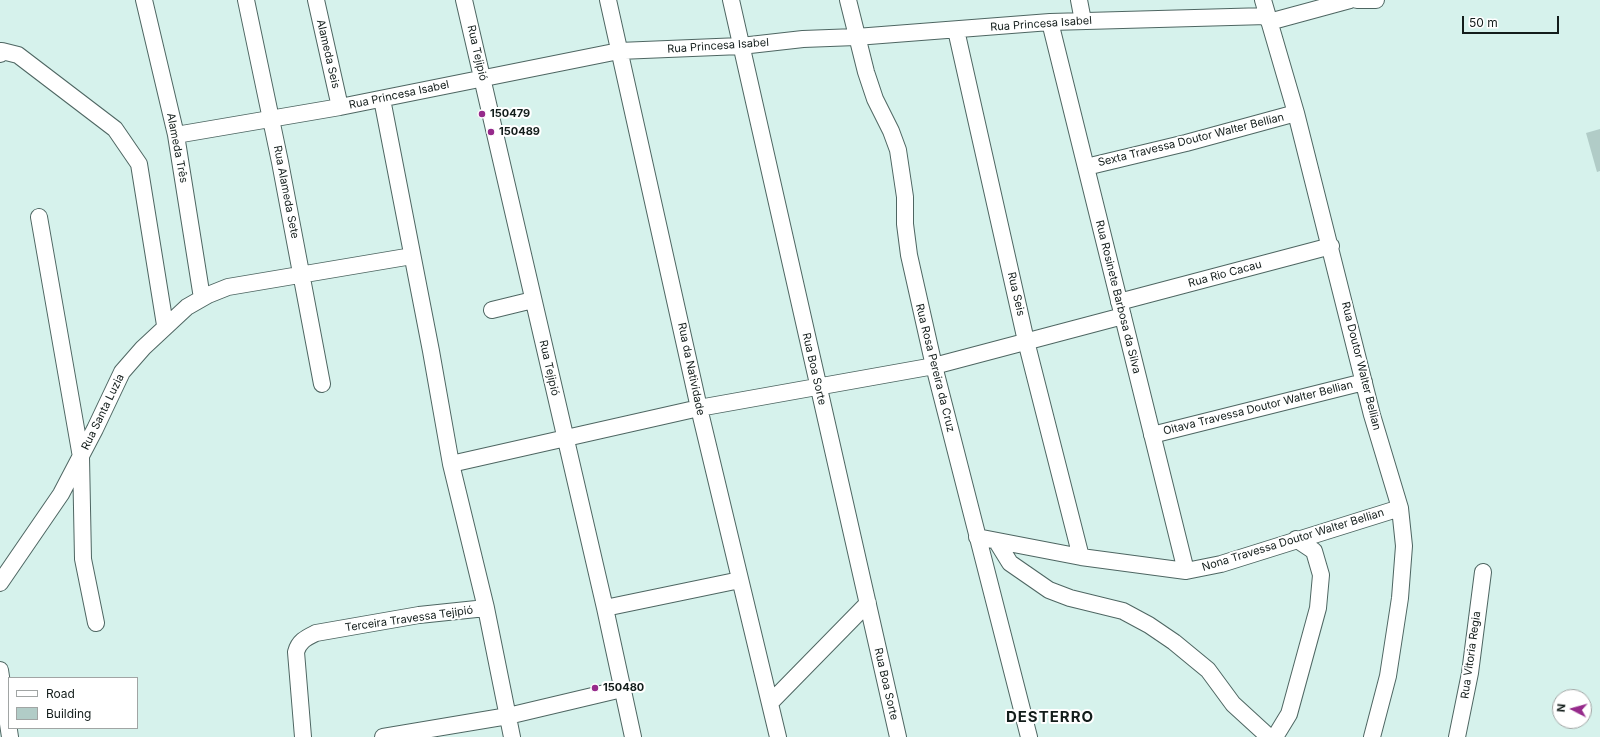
<!DOCTYPE html>
<html>
<head>
<meta charset="utf-8">
<style>
	body { margin:0 }
	#map { position:relative; width:1600px; height:737px; overflow:hidden; background:#d6f2ec; font-family:Inter,sans-serif }
	canvas { display:block }
	.legend { position:absolute; left:8px; top:677px; width:130px; height:52px; box-sizing:border-box; background:#fff; border:1px solid #a1a5a4; margin:0; padding:5px 7px; list-style:none; font-size:12px; color:#131d1b }
	.legend li { display:flex; align-items:center; gap:8px; height:20px }
	.legend b { width:20px; border:1px solid #a1a5a4 }
	.north { position:absolute; left:1552px; top:689px; width:40px; height:40px; box-sizing:border-box; background:#fff; border:1px solid #a1a5a4; border-radius:50%; rotate:276deg; font-size:11px; font-weight:700; line-height:16px; text-align:center; color:#131d1b }
	.north::after { content:''; display:block; margin:auto; width:14px; height:18px; background:#962a8b; clip-path:polygon(50% 0,100% 100%,50% 72%,0 100%) }
	.scale { position:absolute; left:1462px; top:16px; width:97px; height:18px; box-sizing:border-box; border:2px solid #131d1b; border-top:0; padding-left:5px; font-size:12px; line-height:14px; white-space:nowrap; color:#131d1b; -webkit-text-stroke:3px #fff; paint-order:stroke }
</style>
</head>
<body>
<div id="map">
<canvas width="1600" height="737"></canvas>
<ul class="legend">
<li><b style="height:5px;background:#fff"></b>Road</li>
<li><b style="height:11px;background:#b1ccc7"></b>Building</li>
</ul>
<div class="north">N</div>
<div class="scale">50 m</div>
</div>
<script>
const context = document.querySelector('canvas').getContext('2d');
context.lineJoin = 'round';
function fill(path, color) { context.fillStyle = color; context.fill(path, 'evenodd'); }
function trace(path, color, width, dash) { context.strokeStyle = color; context.lineWidth = width; context.lineCap = dash ? 'butt' : 'round'; context.setLineDash(dash || []); context.stroke(path); }
function write(font, color, halo, rows, align = 'center') {
  context.font = font + ' Inter,sans-serif'; context.lineWidth = 4; context.setLineDash([]); context.textBaseline = 'middle'; context.strokeStyle = halo; context.fillStyle = color; for (const [text, x, y, turn = 0] of rows) {
    context.save(); context.translate(x, y); context.rotate((+turn || 0) * Math.PI / 180); context.textAlign = isNaN(turn) ? turn : align; if (halo) context.strokeText(text, 0, 0); context.fillText(text, 0, 0); context.restore();
  }
}
fill(new Path2D(`
	M1600,129V171L1597,172L1586,133Z`), '#b1ccc7');
const minor = new Path2D(`
	M144,0L176,135L202,298
	M246,0L280,162L322,384
	M316,0L340,107
	M464,0L605,608L633,737
	M608,0L699,408L778,737
	M731,0L898,737
	M848,0L866,72L875,99L891,131L898,150L905,197V224L909,255L934,366L1029,737
	M1079,0L1083,21
	M1263,0L1296,113L1372,415L1400,508L1404,546L1400,598L1388,676L1372,737
	M1357,0H1376
	M1050,22L1186,571
	M1269,22L1350,0
	M956,30L1026,341L1081,557
	M0,54L2,51L18,55L115,129L139,164L165,325
	M382,99L431,351L451,464L486,608L512,737
	M176,135L340,107L619,51L741,46L803,39L856,37L1050,22L1267,16
	M1086,167L1186,143L1296,113
	M39,217L81,457L83,559L96,623
	M1119,302L1331,246
	M492,310L533,300
	M1152,435L1364,382
	M451,464L699,408L934,366L1123,316
	M977,537L1081,557L1186,571L1221,564L1400,508
	M997,542L1010,563L1049,590L1070,598L1123,611L1149,625L1174,642L1208,670L1233,704L1269,737
	M0,583L61,494L95,429L122,372L143,348L187,307L208,295L228,287L412,256
	M605,608L740,580
	M0,670L10,737
	M771,702L868,603
	M303,737L296,652C299,641 306,638 316,633L419,615L486,608
	M383,737L508,716L622,689
	M1275,737L1289,714L1318,608L1321,575L1314,551L1296,539
	M1457,737L1470,673L1483,572`);
trace(minor, '#4e6662', 18);
trace(minor, '#fff', 16);
for (const [x, y, r, color] of [
	[482,114,4,"#962a8b"],
	[491,132,4,"#962a8b"],
	[595,688,4,"#962a8b"]
]) { const dot = new Path2D(); dot.arc(x, y, r, 0, 2 * Math.PI); context.fillStyle = color; context.fill(dot); trace(dot, '#fff', 1.5); }
write('11px', '#131d1b', '#fff', [
	["Rua Princesa Isabel",1041,24,-4],
	["Rua Princesa Isabel",718,46,-4],
	["Rua Tejipió",477,53,77],
	["Alameda Seis",328,54,77],
	["Rua Princesa Isabel",399,95,-12],
	["Sexta Travessa Doutor Walter Bellian",1191,140,-14],
	["Alameda Três",177,148,79],
	["Rua Alameda Sete",286,192,79],
	["Rua Rio Cacau",1225,274,-15],
	["Rua Seis",1016,294,77],
	["Rua Rosinete Barbosa da Silva",1118,297,76],
	["Rua Doutor Walter Bellian",1361,366,76],
	["Rua Tejipió",549,368,77],
	["Rua Rosa Pereira da Cruz",935,368,76],
	["Rua da Natividade",691,369,78],
	["Rua Boa Sorte",814,369,77],
	["Oitava Travessa Doutor Walter Bellian",1258,408,-14],
	["Rua Santa Luzia",103,412,-64],
	["Nona Travessa Doutor Walter Bellian",1293,540,-17],
	["Terceira Travessa Tejipió",409,619,-8],
	["Rua Vitoria Regia",1471,655,-82],
	["Rua Boa Sorte",886,684,77]
]);
write('bold 11px', '#131d1b', '#fff', [
	["150479",490,114],
	["150489",499,132],
	["150480",603,688]
], 'left');
context.letterSpacing = '1px';
write('bold 15px', '#131d1b', '#fff', [
	["DESTERRO",1050,717]
]);
context.letterSpacing = '0px';
</script>
</body>
</html>
